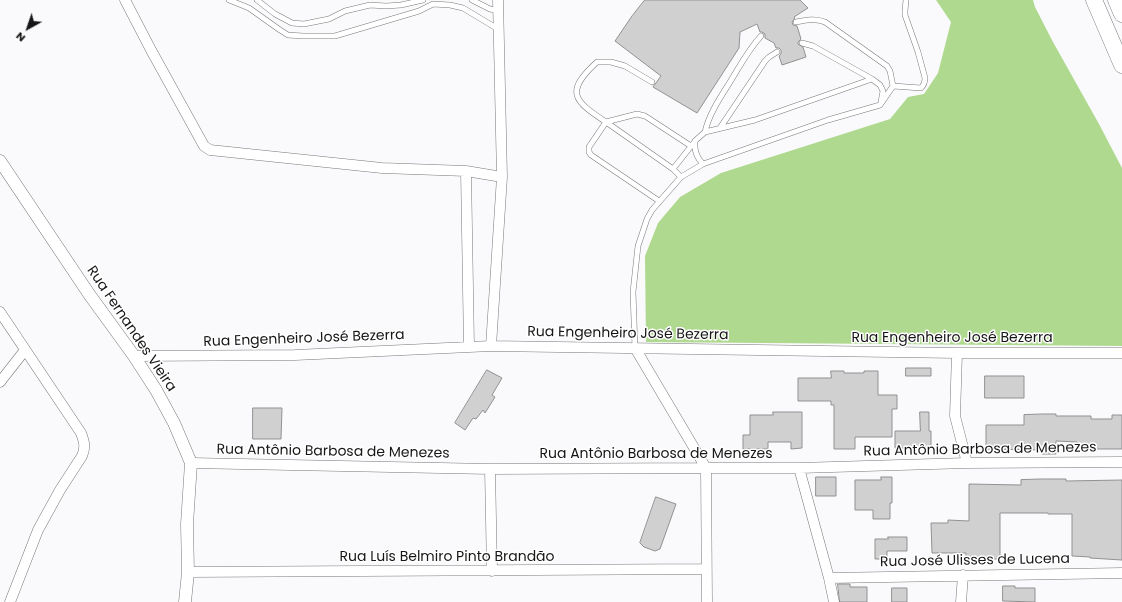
<!DOCTYPE html>
<html>
<head>
<meta charset="utf-8">
<style>
	body { margin:0 }
	#map { position:relative; width:1122px; height:602px; overflow:hidden; background:#fafafc; font-family:Poppins,sans-serif }
	canvas { display:block }
	.north { position:absolute; left:8px; top:8px; width:40px; height:40px; -webkit-text-stroke:3px #fff; paint-order:stroke; rotate:220deg; font-size:11px; font-weight:700; line-height:16px; text-align:center; color:#161617 }
	.north::after { content:''; display:block; margin:auto; width:14px; height:18px; background:#161617; clip-path:polygon(50% 0,100% 100%,50% 72%,0 100%) }
</style>
</head>
<body>
<div id="map">
<canvas width="1122" height="602"></canvas>
<div class="north">N</div>
</div>
<script>
const context = document.querySelector('canvas').getContext('2d');
context.lineJoin = 'round';
function fill(path, color) { context.fillStyle = color; context.fill(path, 'evenodd'); }
function trace(path, color, width, dash) { context.strokeStyle = color; context.lineWidth = width; context.lineCap = dash ? 'butt' : 'round'; context.setLineDash(dash || []); context.stroke(path); }
function write(font, color, halo, rows, align = 'center') {
  context.font = font + ' Poppins,sans-serif'; context.lineWidth = 3; context.setLineDash([]); context.textBaseline = 'middle'; context.strokeStyle = halo; context.fillStyle = color; for (const [text, x, y, turn = 0] of rows) {
    context.save(); context.translate(x, y); context.rotate((+turn || 0) * Math.PI / 180); context.textAlign = isNaN(turn) ? turn : align; if (halo) context.strokeText(text, 0, 0); context.fillText(text, 0, 0); context.restore();
  }
}
fill(new Path2D(`
	M936,0H1033L1035,7L1053,42L1099,124L1122,168V346L646,342L645,256L658,223L680,197L721,173L890,119L908,97L924,94L938,73L951,22Z`), '#afd98f');
const building = new Path2D(`
	M645,0H800L808,8L794,17L795,18L792,22L793,25L797,26L801,39L798,42V44L803,47L806,57L782,65L779,56L781,54V50L779,48H776L774,43L765,38V34L762,32H760L757,24L740,32L739,48L697,113L653,87L661,76L615,41L632,16Z
	M906,368H931V376H906Z
	M487,370L502,378L492,395L495,397L485,413L483,410L476,419L473,418L465,430L455,423Z
	M831,371H844V373H864V371H878V395H897V409H892V437H855V449H834V405H831V401H798V378H831Z
	M985,376H1024V398H985Z
	M253,408H282L281,439H253Z
	M773,412H802V448L791,449V442H768V449H743V435H750V415H773Z
	M920,412H929V431H931V448H895V431H920Z
	M1042,414H1056V416H1091V419H1112V415H1122V449H1077V442L1056,441V454H1042V450L986,449V425H1024V415Z
	M816,477H836V496H816Z
	M881,477H892V503H890V519H873V510H855V480H881Z
	M1041,479H1066V481L1122,480V560L1090,558V557L1072,556V514H1048V513H1000V559H985V557H966V553H932L931,523H948V520L969,521V484L1021,485V480Z
	M656,497L676,504L660,549L655,551L644,547L640,543Z
	M888,537H907V551H887V559H875V539H888Z
	M838,584H850V587H867V602H840Z
	M1003,586H1015V588H1035V602L1003,601Z
	M892,588H907V602H892Z`);
fill(building, '#d0d0d1');
trace(building, '#919192', 1);
const service = new Path2D(`
	M229,0L249,8L280,30L288,35L303,36H335L419,11L433,4L450,5L463,8L498,29
	M257,0L275,14L292,23L304,24L329,19L345,11L370,5L386,6L401,5L423,0
	M472,0L490,9L499,11
	M802,43L813,46L872,79L880,85L883,91L881,102
	M652,82L625,66L611,62H597C564,92 574,101 606,122L637,114L645,116L691,146
	M893,86L921,88C924,85 925,82 925,78L918,52L905,15V11L906,0
	M720,128L765,61L769,57L777,52
	M705,132C709,114 720,98 730,82C740,66 748,50 761,36
	M695,141C694,150 696,157 703,164
	M673,169L696,140L705,132L755,120L872,79
	M659,201L591,155L589,152V147L606,122L673,169L681,177
	M635,348L633,292L638,246L647,219L652,210L681,177L703,164L828,120L880,105L893,86L890,71L887,66L825,22C815,18 806,20 796,22`);
const minor = new Path2D(`
	M125,0L151,50L204,146L210,150L382,168L466,171L502,177L498,0
	M466,171L469,347
	M0,312L81,433C84,441 86,447 82,456L60,490L38,530L10,602
	M491,346L502,177
	M635,348L706,468L707,602
	M957,353L955,416L967,463
	M134,356L295,355L491,346L957,353H1122
	M0,382L25,350
	M191,463L490,469L706,468H799L967,463L1122,462
	M799,468L829,578L834,602
	M490,469L492,571
	M188,572L706,569
	M829,578L1122,573
	M961,602L963,575`);
const tertiary = new Path2D(`
	M0,161L89,294L134,356L156,390L174,423L191,463L187,524L188,572L185,602`);
const trunk = new Path2D(`
	M1094,0L1122,65
	M1116,0L1122,14`);
trace(service, '#777879', 6);
trace(minor, '#777879', 11);
trace(tertiary, '#777879', 13);
trace(trunk, '#777879', 17);
trace(service, '#fff', 5);
trace(minor, '#fff', 10);
trace(tertiary, '#fff', 12);
trace(trunk, '#fff', 16);
write('14px', '#161617', '#fff', [
	["Rua Fernandes Vieira",131,329,56],
	["Rua Engenheiro José Bezerra",628,334,1],
	["Rua Engenheiro José Bezerra",952,338],
	["Rua Engenheiro José Bezerra",304,339,-2],
	["Rua Antônio Barbosa de Menezes",980,450,-1],
	["Rua Antônio Barbosa de Menezes",333,452,1],
	["Rua Antônio Barbosa de Menezes",656,454],
	["Rua Luís Belmiro Pinto Brandão",447,557],
	["Rua José Ulisses de Lucena",975,561,-1]
]);
</script>
</body>
</html>
